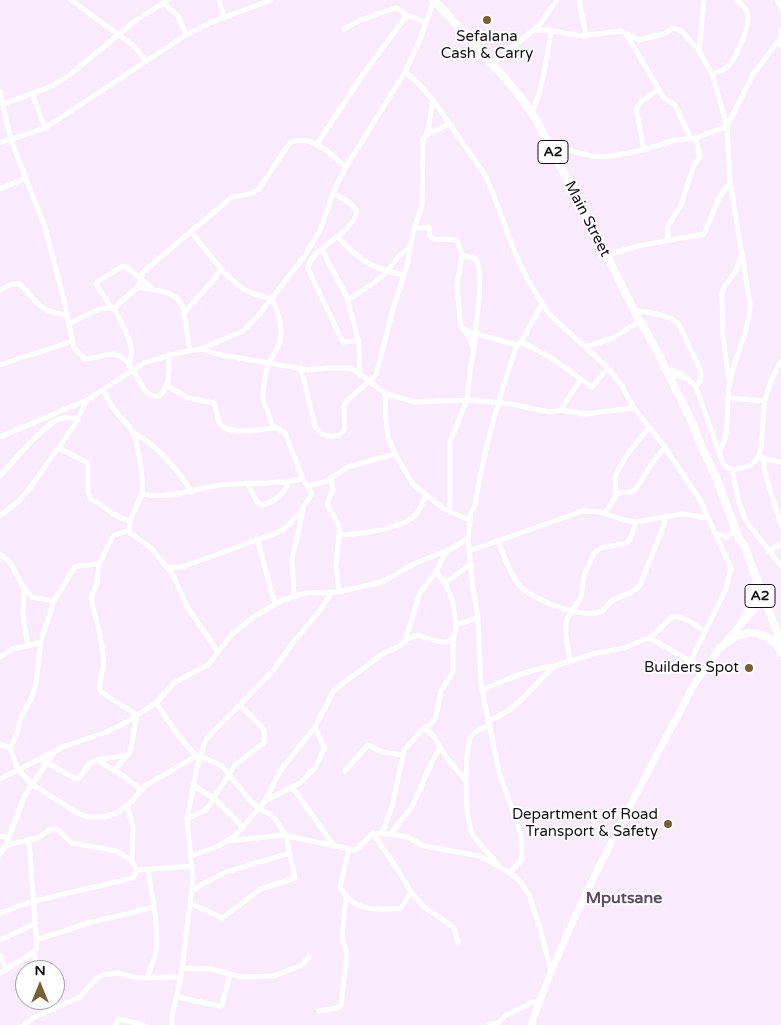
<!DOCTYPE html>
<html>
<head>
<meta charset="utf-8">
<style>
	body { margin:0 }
	#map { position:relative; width:781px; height:1025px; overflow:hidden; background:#f9eafd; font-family:"Varela Round",sans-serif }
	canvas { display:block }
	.north { position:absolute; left:15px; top:960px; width:50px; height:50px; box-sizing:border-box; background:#fff; border:1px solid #a19ea2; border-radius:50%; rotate:0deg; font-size:14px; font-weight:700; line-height:20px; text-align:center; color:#150d17 }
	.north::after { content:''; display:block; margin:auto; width:18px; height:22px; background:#7b5e31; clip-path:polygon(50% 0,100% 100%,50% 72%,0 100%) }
</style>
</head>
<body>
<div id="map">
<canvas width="781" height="1025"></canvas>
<div class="north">N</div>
</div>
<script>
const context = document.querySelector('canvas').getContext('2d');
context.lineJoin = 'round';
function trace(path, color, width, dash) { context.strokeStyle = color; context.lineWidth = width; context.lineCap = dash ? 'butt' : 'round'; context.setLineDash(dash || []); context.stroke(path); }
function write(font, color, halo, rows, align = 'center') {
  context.font = font + ' "Varela Round",sans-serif'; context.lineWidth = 4; context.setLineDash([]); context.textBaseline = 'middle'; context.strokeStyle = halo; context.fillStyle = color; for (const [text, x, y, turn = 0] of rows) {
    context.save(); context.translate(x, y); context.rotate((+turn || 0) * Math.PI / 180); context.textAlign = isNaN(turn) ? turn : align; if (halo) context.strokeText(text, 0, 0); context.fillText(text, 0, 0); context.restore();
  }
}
trace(new Path2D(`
	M71,0L134,46L146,61
	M219,0L224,18
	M579,0L586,36
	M777,0L781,8
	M164,3L178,16L186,35
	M344,29L360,20L395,8H397L407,15
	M534,30H548L581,36L621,31L639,40L666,33L673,28L683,32L699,51L712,74L727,126L730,181L750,304C749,333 733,359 729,387C726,409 731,433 719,452
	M781,30L780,39L781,45
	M626,34L664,98L675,105L691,139
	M699,51L704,0
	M492,65L540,24L557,0
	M405,72L417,82L433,100L485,175L493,193L515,253L528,280L549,314L608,368L622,386L634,408
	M712,74C717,72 723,71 727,67C736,59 752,23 747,12C745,7 740,3 736,0
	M0,92L11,140L45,227L64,300L74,348L85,359C95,359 104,354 113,354C128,354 137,379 144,389C149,395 152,397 159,396C171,387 169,368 169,355
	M32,93L45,128
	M3,104L50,87L67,77L135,21L168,0
	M532,113C543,87 547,59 551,31
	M426,135L449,124
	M0,143L45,128L186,35L210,23L271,0
	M317,144L364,73L407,15L425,22
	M551,146L592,156L606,157L644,150L675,140L696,138L727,126L754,73L780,39
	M644,150L636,109L642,101L659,89
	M0,189L26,178
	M333,193L350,203L356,210L357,213C350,236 311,247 308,269L342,340L343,342L354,341L359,342L360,374
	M414,229L429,227L430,236L434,239L457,240L462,255L457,285L460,321L461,326L470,338L474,350L471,364L467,400L450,442V511
	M192,233C208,252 227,281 249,292C256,295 265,297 272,299C279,313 284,329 279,345C277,351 272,356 269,362C265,373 263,390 263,401L267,409L272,425L285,433L303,479L312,494L302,509L303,511L292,559L294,595
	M338,237C360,261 372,269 404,275
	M665,241L668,236V226L681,205L694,165L700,157L696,138
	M322,250L346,295L359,342
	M462,255L476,259C485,274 475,327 474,347
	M606,255L638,246L704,234L719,198L730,182
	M138,287L143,272L232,197L250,194L259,189L290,142C313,135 330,153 346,167
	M0,290L12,284H20C39,303 37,311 67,315
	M348,300C361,291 376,284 386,272C397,260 396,256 411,246
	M111,307L96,284L97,282L123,266L128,268L153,289
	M114,308L138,287C155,291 175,289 183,307L190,350
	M634,310C649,313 669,313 679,325L701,371V379L696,387
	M184,313L215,278L221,268
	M69,324C82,318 99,306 114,308C123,327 137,344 129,366
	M465,329L469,332L517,345
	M521,342L550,357L592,387L608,368
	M585,347L613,338L640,321
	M201,349L216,354L309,370L328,368H351L360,374L386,394L415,402L467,400L511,404L549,412L561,410L584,414L634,408L665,447L700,500L731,568L726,589L690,662
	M0,365L73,341
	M301,368L315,426C320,435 329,438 340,435L345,429L344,406L349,399L376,375L393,309L407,266L414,229L422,206L423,140L428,131L433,100
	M681,376L688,379L696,387L722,461L726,467L732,470C741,468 752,467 757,459C765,447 761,417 765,401C768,387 774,373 781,361
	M729,380L723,337L722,293L724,287L736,271L742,254
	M166,385L188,398L214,403C217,409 216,416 219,422C227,437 262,429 276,428
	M103,390C107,398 111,406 117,413C122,419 128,425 132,431C138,440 144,482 142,492C139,506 127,518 130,533L151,548L172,573L188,608L218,652
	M386,394L385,407L388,437L395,454L413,484L444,509L470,520
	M728,398L765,401
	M561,410L580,380
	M134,433C158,446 177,469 192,492
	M0,437L87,400
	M59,448L88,463V492L90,499C105,505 114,518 130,521
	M761,458L781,462
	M764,458V469L781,525
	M732,470L739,503L746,521L781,566
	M0,476C15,460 43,424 62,418C67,417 73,418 78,420
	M331,477L333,490L327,504L340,527L336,566L339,592
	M248,484L257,502L263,505C274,502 285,493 289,482
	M308,486L327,481L348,467L395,454
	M617,493L631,492L635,490L653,462L665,447
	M142,494C170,500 194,488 222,485C249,482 277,485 303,479
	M605,513L616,496L615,478L617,472L629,452L649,427
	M0,516L19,501L30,488L74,426L87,400L144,363L177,353L201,349L243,331L258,316L306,254L321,228L333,193L346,167L405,72L421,37L434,0
	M715,533L727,537L736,530
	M340,535C361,534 395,530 412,518C419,513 423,503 426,495
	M257,539L275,604
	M498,541C503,553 511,577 520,586C534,600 583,620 602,611C607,608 608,603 613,600C622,595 633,594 640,585L662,530L666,517
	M469,551L583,511L600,512L624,520L636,522L682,514L708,518
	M769,551L781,544
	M0,554L10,562L24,588L32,597L54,601
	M99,564L97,583L91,598L100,635L104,661L99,688L101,692L137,715
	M167,568L182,567L279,532C290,527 293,517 303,511
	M436,571C452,592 453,599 456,625
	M445,583L471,564
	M24,588L23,615L28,646
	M650,638L704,669
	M406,640L417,635C433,639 456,653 456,625L478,618
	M0,657L13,649L32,645L41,641
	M570,661L566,636V621L581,597L584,576L594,553L601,548L627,543L631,537L636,522
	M482,690L518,675L542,668L555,666L593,654L624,648L642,640L650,638L671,618C682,613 694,625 704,631
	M156,703L178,735L198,758
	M488,721C521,708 529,688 554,667
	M489,726C484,728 475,730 472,735C464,746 465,816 471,830C475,842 492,856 499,866
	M424,728L431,724L436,717L441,691L453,672V639
	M0,744L10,748L18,770L32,784L77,813L88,817H104L117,813L131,802L145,786L196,756
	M10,748L17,734L21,717L32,697L36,683L41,641L54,601L74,568L78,566L99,564L113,536L129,530
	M40,759L74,778H79L89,764L96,760L128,755L131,748L137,715
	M97,760L125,777L141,790
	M115,770L127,755
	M345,771L368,745L382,752L402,755
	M0,779L65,746L107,732L125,723L156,703L174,683L209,664L231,635L251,619L282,600L305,593L339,592L382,582L416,563L453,548L468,538
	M194,786L214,798L243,827
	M293,788L334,846
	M265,801L300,783L314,769L324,750V746L315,727
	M127,805L133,828L132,861
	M187,819L207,809L235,765L265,742L264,730L262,727L240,705
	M373,833L400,873L411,892L424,907L452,926L455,930L458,942
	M382,833L392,807L404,750L424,728L433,735L447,758L467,782
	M392,834C396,823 405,818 411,808C422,789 427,767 440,748
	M0,836L9,838
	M229,841L282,835L356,850L373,833L392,834L407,837L424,846L480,856L510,873L520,881L529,895L539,925L551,971
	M6,845L38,838L51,829H57L72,843L117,851L132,861L137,870L193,866
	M349,849L340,887C352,911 377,911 401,908L411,892
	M0,854L6,845L25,795L53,754
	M191,856L219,846L236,835L265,801L280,771L315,727L334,690L381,655L400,646L405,641L420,593L436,571L446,552
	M148,870C152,897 159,924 156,952C155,961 149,968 148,978
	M510,873L522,859L521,834L499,772L481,684L478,618L473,589L468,538L471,512L475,506C483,451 499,397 517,345L521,342L543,303
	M192,890L226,872L290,853
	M190,903L222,918L261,889L295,878L286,836L276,820L271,815L259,809L248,798L222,766L200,756
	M0,913L34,901L133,878L137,870
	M0,940L36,923
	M36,940L92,922L154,907
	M33,953L41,970
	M0,956L6,969
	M182,968L211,969L241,977L274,976L302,965L309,957
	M0,973L33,953L37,948L29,841
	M177,997L220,1006L222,1005L230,975
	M52,1000L54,1009
	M319,1011L337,1008L341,1005L347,953L342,940L346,895
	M24,1025L33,1018L80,997L97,978L103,975L118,973L137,978L181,977
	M115,1025L119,1019L144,1025
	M172,1025V1015L181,977L193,879L187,819L197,768L204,744L208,737L272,672L292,644L321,609L332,592
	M489,1025L498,1023L506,1015L540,999`), '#fff', 5);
trace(new Path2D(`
	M531,1025C573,906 636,795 695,683L717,652L764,598`), '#fff', 7);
trace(new Path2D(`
	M434,0L504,77L523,100L535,118L594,230L634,310L658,353L691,420L700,442
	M666,370L682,376
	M698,439L716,477L739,539L744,545L781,643
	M742,623L752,604L755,584
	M776,639L781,653
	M721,647C741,631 756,626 777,645`), '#fff', 8);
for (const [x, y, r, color] of [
	[487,20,5,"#7b5e31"],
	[749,668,5,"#7b5e31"],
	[668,824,5,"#7b5e31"]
]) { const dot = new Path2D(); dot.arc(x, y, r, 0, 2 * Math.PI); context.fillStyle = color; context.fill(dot); trace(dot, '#fff', 2); }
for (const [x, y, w] of [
	[553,152,30],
	[760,596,30]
]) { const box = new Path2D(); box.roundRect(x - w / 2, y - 11.5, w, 23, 4); context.fillStyle = '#fff'; context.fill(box); trace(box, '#150d17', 1); }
write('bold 14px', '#150d17', null, [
	["A2",553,152],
	["A2",760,596]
]);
write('15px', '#150d17', '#fff', [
	["Sefalana",487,37,"center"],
	["Cash & Carry",487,54,"center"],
	["Builders Spot",739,668],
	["Department of Road",658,815],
	["Transport & Safety",658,832]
], 'right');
write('15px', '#150d17', '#fff', [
	["Main Street",587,219,63]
]);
write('bold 16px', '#604b65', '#fff', [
	["Mputsane",624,899]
]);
</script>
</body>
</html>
